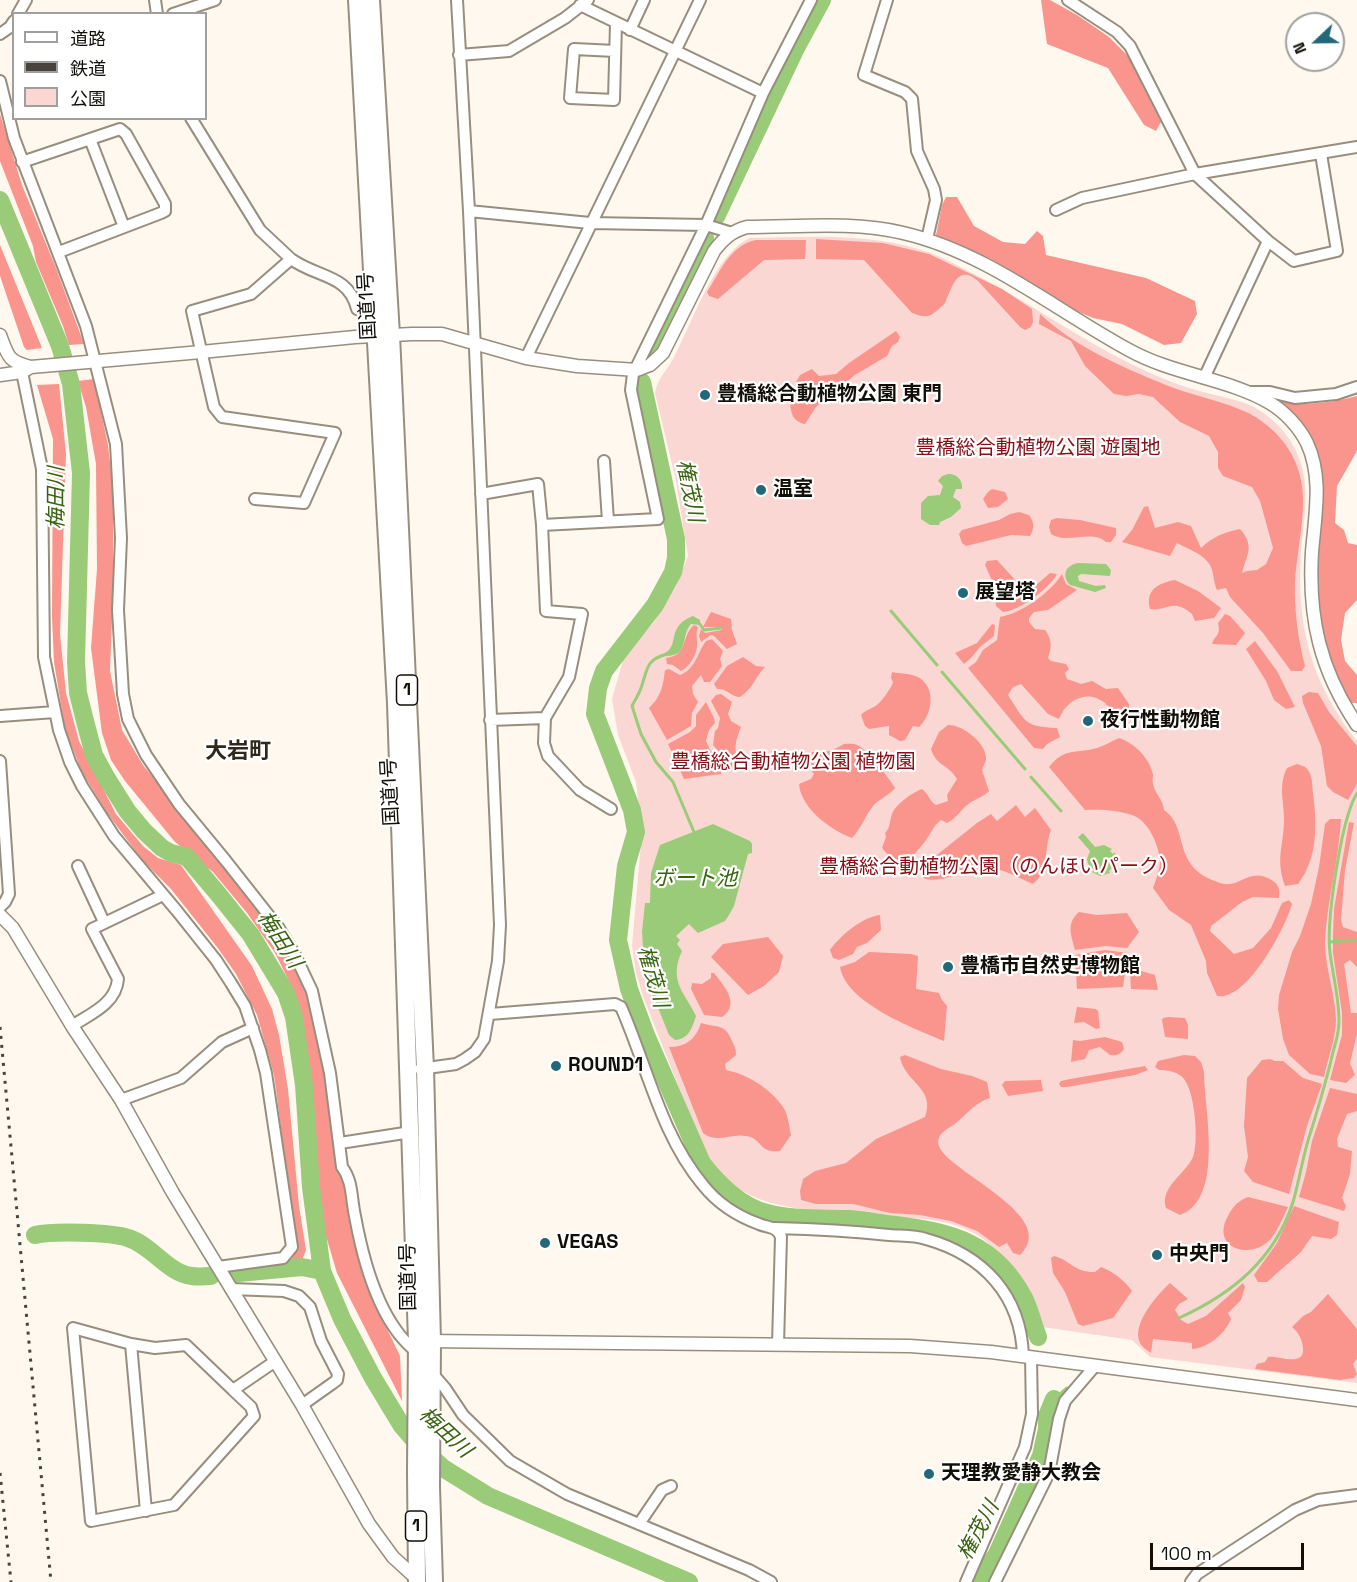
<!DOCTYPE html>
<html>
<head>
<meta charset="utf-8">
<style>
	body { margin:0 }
	#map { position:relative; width:1357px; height:1582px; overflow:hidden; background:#fff8ee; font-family:"Space Grotesk","Noto Sans JP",sans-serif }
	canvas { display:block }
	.legend { position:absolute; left:12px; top:12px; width:195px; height:108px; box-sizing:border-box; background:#fff; border:2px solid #a09f9d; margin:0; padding:8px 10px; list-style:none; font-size:18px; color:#120f09 }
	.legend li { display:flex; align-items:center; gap:12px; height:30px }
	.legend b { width:30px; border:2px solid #a09f9d }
	.north { position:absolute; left:1285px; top:12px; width:60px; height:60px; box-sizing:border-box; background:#fff; border:2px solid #a09f9d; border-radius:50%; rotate:248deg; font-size:16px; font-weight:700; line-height:24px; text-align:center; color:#120f09 }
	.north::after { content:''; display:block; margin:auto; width:21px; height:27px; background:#226878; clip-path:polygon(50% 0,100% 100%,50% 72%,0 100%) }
	.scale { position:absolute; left:1150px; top:1543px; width:154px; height:27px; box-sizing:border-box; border:3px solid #120f09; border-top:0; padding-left:8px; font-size:18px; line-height:21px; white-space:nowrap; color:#120f09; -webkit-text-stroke:4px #fff; paint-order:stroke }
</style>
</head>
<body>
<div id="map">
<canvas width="1357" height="1582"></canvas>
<ul class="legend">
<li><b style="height:8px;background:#fff"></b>道路</li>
<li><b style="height:8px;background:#48443d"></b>鉄道</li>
<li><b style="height:16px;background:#fbd7d3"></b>公園</li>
</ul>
<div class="north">N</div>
<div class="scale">100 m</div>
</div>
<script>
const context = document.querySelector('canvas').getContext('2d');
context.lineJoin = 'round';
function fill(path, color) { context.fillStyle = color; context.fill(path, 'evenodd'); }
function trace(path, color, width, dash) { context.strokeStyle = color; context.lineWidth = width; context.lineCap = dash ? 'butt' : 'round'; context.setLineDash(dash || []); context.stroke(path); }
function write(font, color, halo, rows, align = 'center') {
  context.font = font + ' "Space Grotesk","Noto Sans JP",sans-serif'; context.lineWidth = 4.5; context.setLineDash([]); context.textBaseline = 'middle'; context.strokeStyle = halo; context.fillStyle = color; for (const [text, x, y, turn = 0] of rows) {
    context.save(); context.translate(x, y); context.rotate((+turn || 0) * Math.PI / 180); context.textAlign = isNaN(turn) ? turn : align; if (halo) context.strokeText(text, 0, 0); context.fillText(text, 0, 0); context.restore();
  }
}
fill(new Path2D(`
	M750,238C805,237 865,233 918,249C936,254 952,262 968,271C1025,299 1077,338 1135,366C1158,377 1182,387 1207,393C1225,398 1243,400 1259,410C1277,421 1292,439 1299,458C1311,489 1303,522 1301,553C1296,626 1311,683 1357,741V1383L1150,1357L1132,1340L1042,1327C1038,1316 1035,1303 1029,1293C1018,1272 997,1248 977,1235C951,1219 918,1218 888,1217C864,1216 840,1214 816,1211C761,1204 732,1196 702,1146L644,999L636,973L632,946L642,831L636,782L618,735L612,699L624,657L654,622L676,586L688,556L676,481L655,393C657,379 668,369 674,357C692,324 715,253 750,238Z`), '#fbd7d3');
fill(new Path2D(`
	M1041,0H1050L1077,15L1109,37L1128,56L1161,122L1156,131L1144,125L1108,68L1047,44Z
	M0,114L22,185L56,268L84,344L69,345L63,326L36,262L33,246L0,161Z
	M946,197H957L974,226L1003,242L1025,244L1037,231L1043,236L1046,255L1146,278L1195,301L1197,314L1181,343L1164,345L1122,324L1093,318L1072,309L991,259L943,241L936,235L942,205Z
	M816,239L883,243L929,254L1002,289L1032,309L1033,322L1031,327L1025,330L1020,327L978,281C957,263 952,288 945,303C943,306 934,313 931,315C925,318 918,315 912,313L864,260L816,259Z
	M756,240H806L805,259L764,260L718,299L709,296L707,292C720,272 730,245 756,240Z
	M0,245L42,348L27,350L24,347L0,276Z
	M1040,314C1075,347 1122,367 1166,385C1190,395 1215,399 1239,409C1271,421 1298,451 1302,486C1306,514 1297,552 1295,581C1294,610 1298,638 1305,666L1302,671H1291L1263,633L1230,597L1226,588L1217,590C1214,583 1214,578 1212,570C1208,555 1189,550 1177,543L1170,556L1122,542L1132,530L1144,507L1148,506L1155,528L1178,522L1191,526L1201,548C1212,537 1225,532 1240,529C1255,546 1247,554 1242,573L1247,571L1257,570L1266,564L1273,548L1260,501L1252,487L1223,476L1218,468V452L1209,436L1180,422L1153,397L1139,394L1126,396L1114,394L1085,366L1071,341L1039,324Z
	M896,331L900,337L898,342L892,346L887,356L855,375L816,407L805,424C792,421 791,413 790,402L798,390L796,382L800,375L812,369L819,376L836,374L849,363Z
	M94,379L108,445L113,490V593L110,671L122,730L143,765L243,887L302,965L332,1094L348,1215L360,1261L378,1310L400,1356L402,1401L337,1273L323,1226L313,1159L314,1112L308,1055L302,1017L290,983L275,953L247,913L213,872L175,842L125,781L111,760L102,733L91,648L97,569L96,464L86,407L78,381Z
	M59,384L66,454L60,634L66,693L79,741L116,814L143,846L158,858L181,865L252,966L272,1009L279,1035L288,1089L299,1206L306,1250L301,1263L290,1262L297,1250L274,1075L257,1015L236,974L217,947L171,889L143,861L107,813L82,772L65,729L54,662L52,617L53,439L37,385Z
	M1357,396V451L1337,486L1335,523L1344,530L1348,543L1357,545V600L1345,613L1341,640L1345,661L1357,675V703H1351L1344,695L1332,670L1322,636L1315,585L1321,501L1300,422L1280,402L1283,400C1307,407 1333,402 1357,396Z
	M992,489L1005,492L1008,499L998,507L988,508L983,499L988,492Z
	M1019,512L1029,515C1034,522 1035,528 1030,536L1011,535L966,546L962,543L959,534L962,530L999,520L1010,514Z
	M1057,518L1080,520L1116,528V535L1111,542H1106C1091,529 1068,545 1051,534L1049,527L1051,520Z
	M997,560L1027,593L1050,573L1057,574C1049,589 1019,611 1003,612L996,606L994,585L985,565L987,561Z
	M1062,574L1066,584L1077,590L1048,610L1034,612L1029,618V622L1035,629L1045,630C1052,639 1052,647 1048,658L1051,661L1066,664L1069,669L1065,673L1067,679L1081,684L1092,681L1106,689L1118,688L1129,704L1130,715L1126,719L1119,721C1114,716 1112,709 1107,705C1089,688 1067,699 1059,719L1048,714L1021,684L1013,687L1008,695C1025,721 1024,727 1057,728L1060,737L1047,744L1043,749L1034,748L968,668L976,662L983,650L997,640L1000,617C1022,613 1050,593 1062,574Z
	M1175,580L1198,591L1221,608L1214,618L1195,621L1192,614C1172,597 1167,612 1150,609C1145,590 1158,583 1175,580Z
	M711,612L731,619L732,630L737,644L727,649L714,636L711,635L701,642L699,636L701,629L705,633L722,630V627H703Z
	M1225,614L1230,616L1245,633L1236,645L1212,644C1215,634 1221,637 1218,623Z
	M992,624L995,625L994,636L980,647L971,658L964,664L955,653L977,643Z
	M694,625L698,627C695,635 698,639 697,647C696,656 689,667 681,671L673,665L667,664L666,658C689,655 680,638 694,625Z
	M712,639L723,651L720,659L722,666L710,682H704L701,675L692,686L693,694L698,702L692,713L691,726L667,740L649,708C661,697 663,686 665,670L669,669L680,675C696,669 697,653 706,641Z
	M1255,641L1277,671L1295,707L1286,709L1274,700L1266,681L1246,649Z
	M743,657L756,666L765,667C755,677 753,689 740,697C731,697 727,688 717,689L714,684L727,666Z
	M892,672C900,674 914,673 921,679C936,690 932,715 919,727L913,726L905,740L900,741L889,735V726L869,729L865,726L861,715C866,709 873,709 878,704C882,701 892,687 893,682L891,678Z
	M1309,692L1318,693L1329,712L1357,746V784L1348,800L1333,792L1327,786L1321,746L1303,703L1302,696Z
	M721,694L732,702L728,714L731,721L741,727C736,740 731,753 743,763L726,772L722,755L713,745L715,731L718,728L720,718L711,701L716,695Z
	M706,702L714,718L715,723L709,730L706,741L710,750L721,763V774L684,779L668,744L690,732L696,726V715Z
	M948,725C962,724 988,744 986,760C985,763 983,767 982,770L989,791C983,797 978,798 971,802C962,808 957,818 947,823L941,820C932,827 930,836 923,844C916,853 908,861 900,870L893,871L894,862L882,848L886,837L885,833C891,827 889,822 892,814C895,805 913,792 922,789C929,794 929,801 936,805L948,801L947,795L957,779C948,764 936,766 931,749L939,732Z
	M1119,738C1134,743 1150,758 1153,775C1153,778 1152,781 1153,784C1155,794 1163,799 1164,810C1189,827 1172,863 1212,880C1216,881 1221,884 1225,884C1240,886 1251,868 1270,879C1279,884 1280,889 1279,898L1253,897L1242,902L1211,926L1210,931L1234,954L1253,948L1271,928L1282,903L1289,900L1292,904C1285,929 1246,1002 1217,996L1207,973L1206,961L1191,925L1169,910L1153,888C1156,880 1160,869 1160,861C1159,845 1148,820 1132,815C1118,810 1100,809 1085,810L1049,767C1065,747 1075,754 1097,748C1104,746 1112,741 1119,738Z
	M844,744C849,744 854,743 859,746C867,750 890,779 895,788C889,796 880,798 873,806C865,816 861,829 852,838C831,830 801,809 799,784L811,779L814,774C809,768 807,760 812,752L831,751Z
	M1297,764C1298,764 1305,767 1305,767C1313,773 1312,785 1313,794C1317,824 1318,858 1298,884L1285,886C1275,858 1284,846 1284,819C1284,800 1278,786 1287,768Z
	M1016,805L1025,817L1035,808L1051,830C1044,847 1049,872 1033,884C1016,877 998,865 979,868C960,870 942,885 923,878L922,871L933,858L977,823L991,814L997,821Z
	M1330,819H1341C1339,860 1327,900 1325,942C1325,968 1335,993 1336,1019C1336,1038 1328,1058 1324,1077L1310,1074L1289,1055L1283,1039L1278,1009L1279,995L1292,952L1300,936L1311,904L1319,867L1325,824Z
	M1349,822L1354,823L1345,870L1341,920L1343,927L1357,932V967L1350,960L1344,964L1351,1013H1357V1034L1350,1063L1355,1075L1346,1083L1330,1080L1342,1035V1013L1333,953V936L1334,909Z
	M1079,912L1097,915L1127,913L1139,932L1127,948L1106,946L1075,950C1071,935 1066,923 1079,912Z
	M880,915L881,930L867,943L857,947L853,954L839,960L833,958L830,950C840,936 862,917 880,915Z
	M768,937L783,956L779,972L764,986L748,995L711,957L723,944Z
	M1105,950L1128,953L1123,987L1077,989L1075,955Z
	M869,952L911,954L918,956L916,989L939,993L942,1000L947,1006L944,1041C913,1028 846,1003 840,967L855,962Z
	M1132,957H1139L1141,961V971L1155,975L1158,990L1131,989L1130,972Z
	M711,973H714C724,986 741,1004 722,1017L704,1015L691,989L692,983L702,984L711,978Z
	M1077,1007L1096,1009L1098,1011L1100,1028L1096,1029L1084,1022L1074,1023Z
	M1168,1017L1185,1018L1188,1025V1039L1165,1037L1162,1020L1163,1018Z
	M701,1023C717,1028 725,1023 732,1041C735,1047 736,1049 736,1055L725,1064L726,1070C747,1074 771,1089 783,1107C788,1114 789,1126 791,1135L780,1151C759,1154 762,1138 746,1136C731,1133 717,1144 703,1133L669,1047C686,1047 696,1039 701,1023Z
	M1105,1037L1122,1042L1124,1049C1120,1055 1116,1056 1110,1055L1100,1047L1089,1050L1085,1059L1071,1062L1073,1040L1080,1041Z
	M905,1055L941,1069L972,1076L987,1082L990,1098C976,1102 968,1113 956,1123C949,1129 939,1131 938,1142C938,1169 1063,1214 1020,1255L1013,1253L1007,1243L999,1247L977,1231L951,1221L920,1215L890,1213L853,1204H816L801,1200L800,1191L803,1179L815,1171L846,1163L876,1139L925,1117C936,1088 904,1082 900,1057Z
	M1184,1055L1195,1056L1201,1062L1204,1072C1204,1108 1225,1199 1180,1215L1166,1208C1159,1188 1186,1173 1193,1157C1199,1141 1195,1093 1184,1079C1179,1072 1168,1070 1159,1070L1155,1067L1158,1061Z
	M1270,1059L1275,1061H1283L1303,1078L1322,1084L1307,1126L1289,1194L1253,1182L1244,1171L1248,1157L1244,1126L1247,1078L1262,1060Z
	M1145,1066L1148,1070L1135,1075L1067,1087H1061L1059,1084L1061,1081L1070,1079Z
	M1041,1080L1043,1091L1008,1096L1002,1085L1005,1081Z
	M1330,1088L1357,1094V1111L1347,1114L1337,1139L1338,1147L1352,1151L1350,1174L1342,1198L1346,1206L1344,1211L1299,1197L1306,1172L1312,1141Z
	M1248,1197L1288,1207C1283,1217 1279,1228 1272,1237C1254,1262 1209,1249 1228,1216C1233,1206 1238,1201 1248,1197Z
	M1294,1206L1339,1222L1337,1235L1331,1239L1312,1236L1301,1252L1267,1282H1258L1254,1275L1277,1243Z
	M1054,1256C1072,1261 1073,1272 1095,1272L1101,1267C1114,1272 1124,1280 1132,1291L1113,1318L1083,1326L1078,1324L1065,1292L1053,1273L1051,1258Z
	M1170,1283L1188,1299L1179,1304L1175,1310L1181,1320L1188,1324L1206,1316L1243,1283L1245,1287L1241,1300L1228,1313L1231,1319C1225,1334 1208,1348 1192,1349V1343L1153,1339L1151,1353C1147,1350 1142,1347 1140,1343C1131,1324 1158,1294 1170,1283Z
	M1328,1294L1357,1329V1359L1353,1364L1357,1374L1354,1378L1340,1380L1255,1369L1257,1364L1265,1362L1268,1357C1278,1355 1305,1368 1303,1348C1302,1339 1299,1333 1292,1327L1303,1316L1311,1312Z`), '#f9958d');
fill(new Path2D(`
	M948,474C957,474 963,480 962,489H956L953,497L960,502L961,508L951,517L940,522L939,525H930L921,519V503L928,496L940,495L943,486L938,481L942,476Z
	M1078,563L1106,564L1111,570L1110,576L1081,574L1078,576L1079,581L1096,586L1105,585L1106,588L1095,592L1070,585C1061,575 1066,565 1078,563Z
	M693,616L700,620V625L691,624C680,636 690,656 666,656L665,653C680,645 666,626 693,616Z
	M713,824L750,841L752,844V853L748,854L734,906L729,915L725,921L698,933L689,924L676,936L680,940L677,944L682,951C668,981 685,993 696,1016C692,1028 689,1039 675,1040L669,1035L650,988L644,964L642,932L645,903H650L651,873L660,845Z
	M1083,833L1095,847L1104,845L1112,849L1110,851L1113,854L1115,852L1117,860L1114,870L1112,868L1109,871L1110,873L1100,876L1092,872L1094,870L1091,867L1089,868L1087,859L1090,851L1078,837Z`), '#99cb79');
trace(new Path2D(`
	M891,611L937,665
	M699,623L704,630L721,628
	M667,654C645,660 648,669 641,688C639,694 635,700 632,706L641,734L656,762L673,782L694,832
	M942,672L1025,769
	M1031,777L1061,811
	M1329,942L1357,940
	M1179,1318C1232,1294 1275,1259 1293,1202C1300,1178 1303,1154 1311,1131C1319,1105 1327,1079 1333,1052C1336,1041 1339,1033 1339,1021C1339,998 1333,976 1330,953C1326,922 1341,819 1357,793
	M1054,1399L1067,1388`), '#99cb79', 3);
trace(new Path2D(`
	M0,200L60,346L71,384L81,473L76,662L78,693L85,721L94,755L106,777L128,812L144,831L162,848L171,853L187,857L219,895L251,935L286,993L294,1017L304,1085L311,1187L322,1271L342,1319L373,1378L402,1426L420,1447L443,1468L488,1496L689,1582
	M716,217L796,48L822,0
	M654,347L705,238
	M642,382L676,539V558L673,572L655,605L604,671L598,688L595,714L632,810L636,832L626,866L618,940L629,989L646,1035L702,1163C717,1183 741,1207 767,1213C793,1220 822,1218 849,1219C864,1220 879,1223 895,1225C952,1232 995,1243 1024,1298C1030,1310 1033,1324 1038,1337
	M35,1235C52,1231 111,1232 128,1238C152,1245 167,1273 192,1276C198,1277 205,1276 211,1276
	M228,1274L302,1267L322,1271
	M977,1582L997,1554L1041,1456L1047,1429V1416L1054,1399`), '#99cb79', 18);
const minor = new Path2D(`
	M155,0L157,14
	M887,0L864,75L905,92L912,99L917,151L934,189L936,200L927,239
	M1068,0L1117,32L1130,46L1195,174L1268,241L1204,378
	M580,5L763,93
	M18,14L26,0
	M173,14L215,0
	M630,30L644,0
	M0,34L10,27L14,21
	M615,51L574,49L570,98L614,100L616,23
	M459,55L509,51L565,18L588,0
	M0,81L14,138L86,326L116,444L121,538L118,610L123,694L128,719L146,755L179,804L226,861L278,927L295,955L312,991L330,1073L342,1167C353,1181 351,1199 355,1216C363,1260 380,1324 417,1352
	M191,118L260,230L291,259
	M90,139L124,227
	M22,162L120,129L126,134L165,204V211L161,213L59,252
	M1056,210L1082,198L1195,174L1357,147
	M469,211L590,223L706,225L732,233
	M1268,241L1294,261L1337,251L1321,154
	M526,358L700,0
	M22,372L42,469L44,657L59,730L70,762L82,786L114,836L177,911L216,960L231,983L245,1006L260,1050L266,1073L292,1247L283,1258L218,1267
	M1248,392H1270L1295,398L1336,394L1357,387
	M604,461L608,521
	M481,494L538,484L542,525
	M255,499L304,503L335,433L222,417L214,407L192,311L251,294L291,259C317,278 349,274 357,309
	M0,716L55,712
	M545,718L544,743L548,756L580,790L611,809
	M490,720L545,718L569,677L582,614L546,611L542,525L658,519L631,390L633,374L706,225L763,93L811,0
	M0,761L9,894L5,902L0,907
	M78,866L104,922
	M490,1014L615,1004L621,1007C647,1066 661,1135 703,1185C718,1204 737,1216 759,1224C768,1228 777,1226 781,1237L778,1344
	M72,1026C90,1014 116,1004 118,979L92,929L163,895
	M420,1069L456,1064L465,1059L475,1052L484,1039L498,961L500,925L469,211L457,0
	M121,1100L181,1078L222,1042L253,1028
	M340,1143L411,1132
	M775,1228C813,1229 851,1231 889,1235C901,1236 914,1235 926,1239C983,1255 1021,1295 1023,1356
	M231,1289L284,1291L299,1296L310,1307L321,1341L338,1374L337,1380L333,1383L302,1405
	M131,1344L146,1511
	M432,1373L445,1388L463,1415L510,1461L567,1494L749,1570L771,1582
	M233,1390L186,1345L155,1348L131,1344L73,1328L91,1521L174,1505L254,1416L251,1407L233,1390L274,1362
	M639,1524L662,1490L671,1486
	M966,1582L1025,1447L1032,1414L1031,1357
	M995,1582L1049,1473L1059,1419L1065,1401L1095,1366
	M1191,1582L1197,1574L1295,1510L1318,1500L1357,1495`);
const tertiary = new Path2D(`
	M0,335C8,356 8,362 31,367L201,352L355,337L412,334H442L526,358L577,366L637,370L650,365L663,353L714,251C723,239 732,231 747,227C798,227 853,221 903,233C986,252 1055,310 1129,350C1174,375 1227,378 1270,403C1285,412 1299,427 1307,443C1323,477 1315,516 1312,552C1308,618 1320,670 1357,725
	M0,375L22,372L31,367
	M0,915L13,928L72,1026L121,1100L173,1193L302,1405L369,1524L393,1557L417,1579
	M425,1341L910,1346L991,1352L1357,1400`);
const trunk = new Path2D(`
	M357,0L396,703L417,1341L416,1472L417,1582
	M371,0L391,335L425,1068L432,1341L431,1487L434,1582`);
trace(minor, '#988e7e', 14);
trace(tertiary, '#988e7e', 15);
trace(trunk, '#988e7e', 20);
trace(minor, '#fff', 10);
trace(tertiary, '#fff', 12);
trace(trunk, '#fff', 16);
trace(new Path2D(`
	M0,1027L51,1582
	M0,1473L11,1582`), '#48443d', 3, [3, 6]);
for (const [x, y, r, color] of [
	[705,395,6,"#226878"],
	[761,490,6,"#226878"],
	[963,593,6,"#226878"],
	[1088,721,6,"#226878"],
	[948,967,6,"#226878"],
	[556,1066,6,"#226878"],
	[545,1243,6,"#226878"],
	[1157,1255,6,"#226878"],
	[929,1474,6,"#226878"]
]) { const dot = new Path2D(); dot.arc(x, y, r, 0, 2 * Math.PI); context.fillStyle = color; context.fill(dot); trace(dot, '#fff', 2); }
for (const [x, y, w] of [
	[407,690,21],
	[416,1526,21]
]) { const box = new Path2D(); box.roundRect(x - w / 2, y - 15, w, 30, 4.5); context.fillStyle = '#fff'; context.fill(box); trace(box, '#120f09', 1.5); }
write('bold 18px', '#120f09', null, [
	["1",407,690],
	["1",416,1526]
]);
write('20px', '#120f09', '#fff', [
	["国道1号",368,306,-93],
	["国道1号",391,792,-93],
	["国道1号",409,1277,-91]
]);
write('bold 20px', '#120f09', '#fff', [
	["豊橋総合動植物公園 東門",717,395],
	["温室",773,490],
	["展望塔",975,593],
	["夜行性動物館",1100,721],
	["豊橋市自然史博物館",960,967],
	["ROUND1",568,1066],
	["VEGAS",557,1243],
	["中央門",1169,1255],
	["天理教愛静大教会",941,1474]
], 'left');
write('20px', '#860e17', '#fff', [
	["豊橋総合動植物公園 遊園地",1038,449],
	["豊橋総合動植物公園 植物園",793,763],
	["豊橋総合動植物公園（のんほいパーク）",999,868]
]);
write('italic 21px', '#37630d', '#fff', [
	["権茂川",689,491,78],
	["梅田川",57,498,-90],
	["ボート池",695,879],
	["梅田川",279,940,57],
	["権茂川",652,977,74],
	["梅田川",445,1433,43],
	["権茂川",979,1531,-62]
]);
write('bold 22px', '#30281b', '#fff', [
	["大岩町",238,752]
]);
</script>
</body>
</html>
